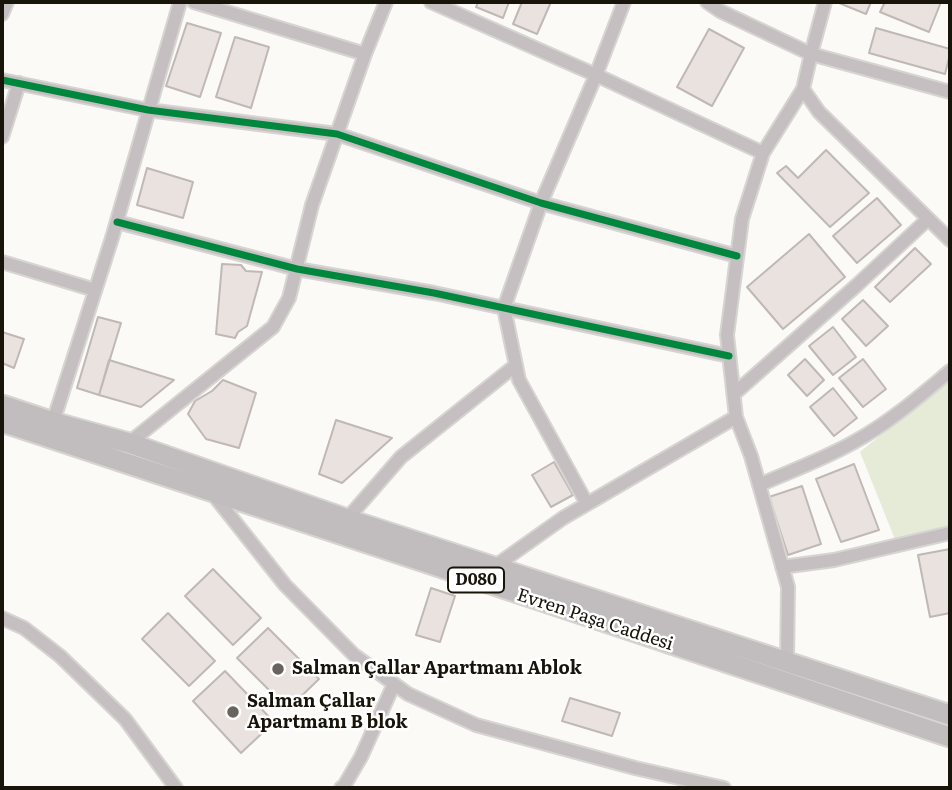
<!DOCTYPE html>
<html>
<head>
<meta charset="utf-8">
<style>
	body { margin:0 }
	#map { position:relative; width:952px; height:790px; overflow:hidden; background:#fcfaf7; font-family:Literata,serif }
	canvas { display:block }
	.frame { position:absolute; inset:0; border:4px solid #19140a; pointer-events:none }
</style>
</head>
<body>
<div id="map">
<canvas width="952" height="790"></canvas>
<div class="frame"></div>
</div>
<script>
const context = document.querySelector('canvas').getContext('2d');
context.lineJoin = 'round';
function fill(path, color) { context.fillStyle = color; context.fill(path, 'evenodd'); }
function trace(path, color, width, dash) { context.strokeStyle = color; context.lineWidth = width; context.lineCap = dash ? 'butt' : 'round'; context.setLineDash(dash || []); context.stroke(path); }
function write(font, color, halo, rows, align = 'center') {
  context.font = font + ' Literata,serif'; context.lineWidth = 5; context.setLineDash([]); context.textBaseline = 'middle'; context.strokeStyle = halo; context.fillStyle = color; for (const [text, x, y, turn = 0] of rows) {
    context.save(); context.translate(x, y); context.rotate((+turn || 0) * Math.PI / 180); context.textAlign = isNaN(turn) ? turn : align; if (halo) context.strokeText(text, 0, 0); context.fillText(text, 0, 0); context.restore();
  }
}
fill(new Path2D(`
	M950,378V526L896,542L860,452Z`), '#e5ebd7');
const building = new Path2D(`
	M478,2H509L503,18L476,7Z
	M522,2H551L537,34L513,24Z
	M840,2H871L866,14L839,3Z
	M885,2H941L929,32L880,12Z
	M187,23L221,33L200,97L166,86Z
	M876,28L950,49V54L945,74L869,53Z
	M709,29L744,48L712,106L677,87Z
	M235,37L269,47L251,108L216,97Z
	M826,150L869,193L830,227L777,173L786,166L798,178Z
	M147,168L193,182L183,218L137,205Z
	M877,198L901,225L857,263L833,236Z
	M809,234L845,277L783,329L747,287Z
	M915,248L931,264L890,302L875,287Z
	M222,264L241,265L246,271L262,272L247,326L238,332L235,338L216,334Z
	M863,300L888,326L866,346L842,319Z
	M98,317L121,323L99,395L77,388Z
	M833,327L856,357L833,375L809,346Z
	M2,332L24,339L14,368L2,363Z
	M805,359L824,380L807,396L788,375Z
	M863,359L886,389L863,407L839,378Z
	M109,360L174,380L141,407L99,395Z
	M223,380L256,393L239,448L206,439L188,414L195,401L212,391Z
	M833,388L857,418L834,436L810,407Z
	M336,420L392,438L342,483L319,474Z
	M554,462L573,495L551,507L532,475Z
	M854,464L879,530L841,542L816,479Z
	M802,486L821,544L788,555L769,497Z
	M950,549V613L930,617L918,555Z
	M213,569L261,618L233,645L185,596Z
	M431,588L455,596L440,642L416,635Z
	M168,613L215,661L189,686L142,639Z
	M268,628L319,679L288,709L237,658Z
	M225,671L274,722L241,753L193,701Z
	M570,698L620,713L612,736L562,721Z`);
fill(building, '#eae2de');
trace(building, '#bfb8b5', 2);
const minor = new Path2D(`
	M194,2L365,54
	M431,2L596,75L763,153
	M707,2L720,11L811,54L803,89L819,112L950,240
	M825,2L811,54L950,92
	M2,14L7,2
	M2,80L148,110L337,134L541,203L737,256
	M2,137L19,83
	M117,222L297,269L434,293L729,356
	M2,262L95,290
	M734,394L857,285L928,219
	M53,422L112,238L180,2
	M129,443L273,327L289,298L312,205L365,54L386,2
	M759,485C791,471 824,459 854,442C889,423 920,396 950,371
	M212,493L285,585L354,655L408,694L476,725L635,768L724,788
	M587,504L519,380L504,308L541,203L596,75L624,2
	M347,519L401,457L516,365
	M494,567L563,518L736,417
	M782,567L834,560L950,533
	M2,618L24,628L60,656L125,719L176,788
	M787,662L788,587L751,456L736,417L727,335L742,219L763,153L803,89
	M341,788L344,786L361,757L394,684`);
const highway = new Path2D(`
	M2,405L53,422L129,443L347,519L950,715
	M2,422C319,525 634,632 950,737`);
trace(minor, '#d7d5d2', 16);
trace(highway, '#d7d5d2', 23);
trace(minor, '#c5bfc1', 12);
trace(highway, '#c1bcbe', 19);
trace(new Path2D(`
	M2,80L148,110L337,134L541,203L737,256
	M117,222L297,269L434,293L729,356`), '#00873e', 7);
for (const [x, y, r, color] of [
	[278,669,7,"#68645d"],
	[233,712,7,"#68645d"]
]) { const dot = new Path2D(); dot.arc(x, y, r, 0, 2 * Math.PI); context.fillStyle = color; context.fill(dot); trace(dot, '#fff', 2.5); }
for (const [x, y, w] of [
	[476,580,56]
]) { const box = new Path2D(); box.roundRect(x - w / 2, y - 12.5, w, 25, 5); context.fillStyle = '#fff'; context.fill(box); trace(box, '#19140a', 2); }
write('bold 16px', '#19140a', null, [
	["D080",476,580]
]);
write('18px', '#19140a', '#fff', [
	["Evren Paşa Caddesi",595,620,18]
]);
write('bold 18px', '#19140a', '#fff', [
	["Salman Çallar Apartmanı Ablok",292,669],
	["Salman Çallar",247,702],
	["Apartmanı B blok",247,723]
], 'left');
</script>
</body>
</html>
